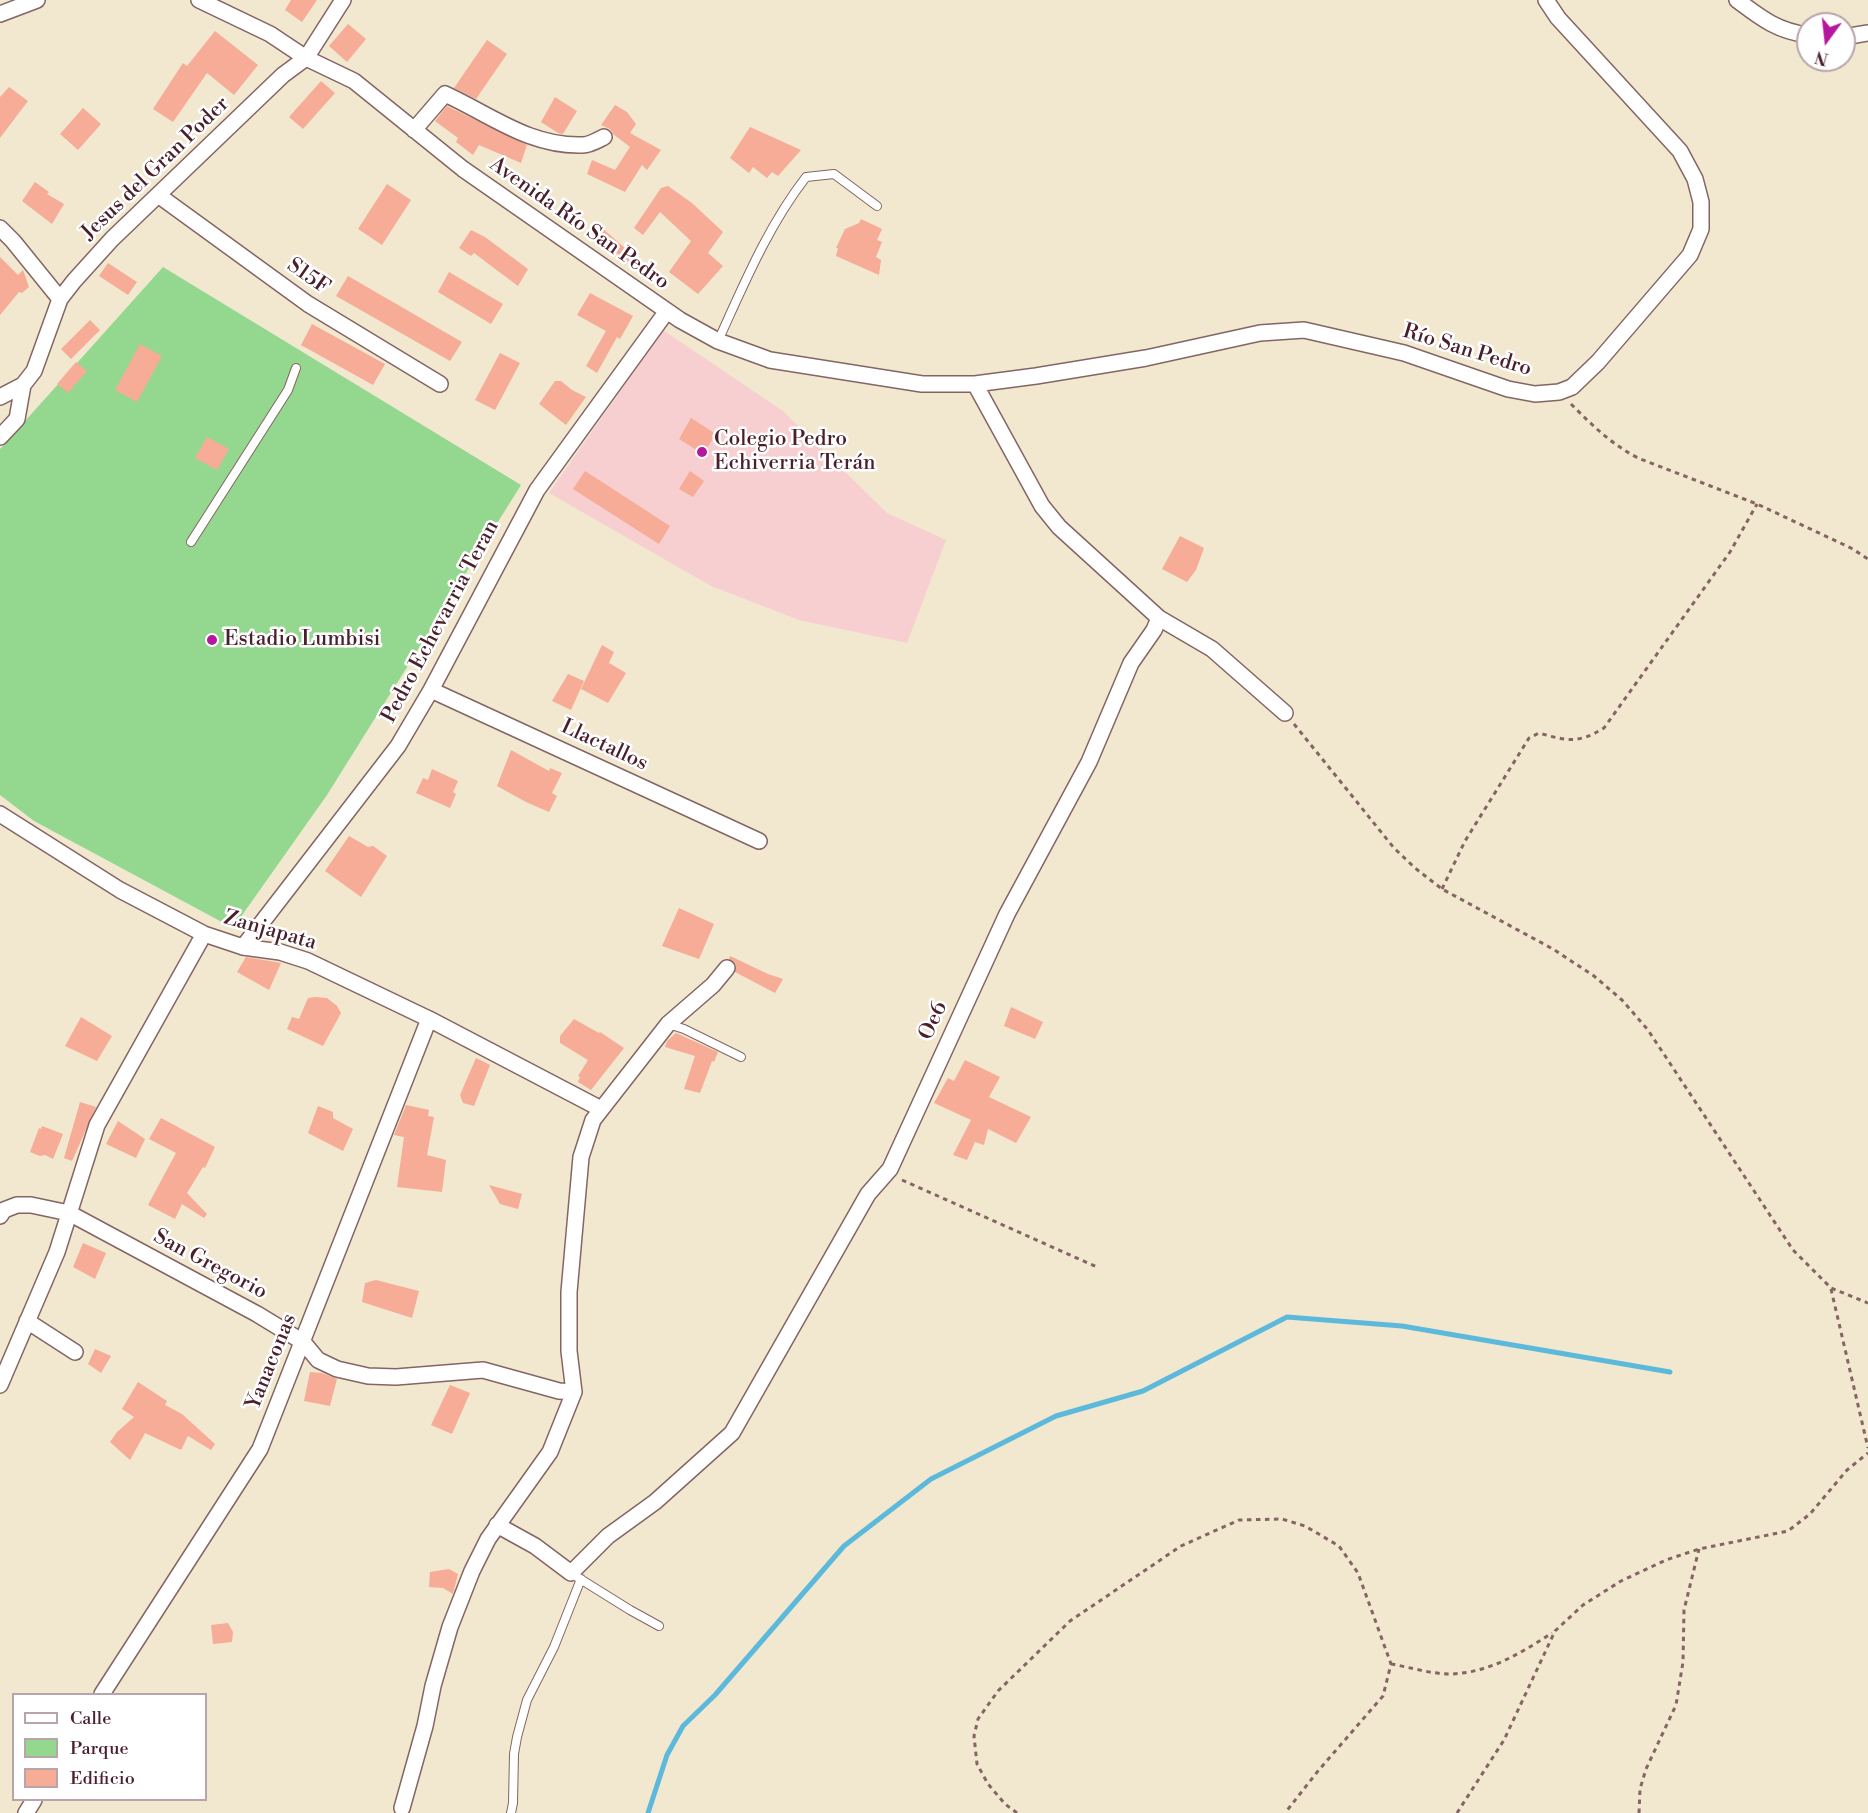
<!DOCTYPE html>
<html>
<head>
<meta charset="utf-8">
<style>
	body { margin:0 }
	#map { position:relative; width:1868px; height:1813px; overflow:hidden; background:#f1e8cf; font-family:"Libre Bodoni",serif }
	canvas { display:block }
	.legend { position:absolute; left:12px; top:1693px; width:195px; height:108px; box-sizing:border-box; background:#fff; border:2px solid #b7a5aa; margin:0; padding:8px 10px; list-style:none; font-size:18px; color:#4a1f2b }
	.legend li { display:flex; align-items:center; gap:12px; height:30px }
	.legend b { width:30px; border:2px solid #b7a5aa }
	.north { position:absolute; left:1796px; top:12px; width:60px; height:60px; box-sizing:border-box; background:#fff; border:2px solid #b7a5aa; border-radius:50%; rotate:195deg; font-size:16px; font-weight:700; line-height:24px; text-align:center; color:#4a1f2b }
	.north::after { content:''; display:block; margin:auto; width:21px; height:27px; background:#b5179e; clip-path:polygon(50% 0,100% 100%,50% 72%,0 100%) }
</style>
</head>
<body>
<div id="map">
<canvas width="1868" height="1813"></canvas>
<ul class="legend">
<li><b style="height:8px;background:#fff"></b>Calle</li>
<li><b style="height:16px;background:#94d890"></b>Parque</li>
<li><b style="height:16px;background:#f6ac96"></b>Edificio</li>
</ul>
<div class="north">N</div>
</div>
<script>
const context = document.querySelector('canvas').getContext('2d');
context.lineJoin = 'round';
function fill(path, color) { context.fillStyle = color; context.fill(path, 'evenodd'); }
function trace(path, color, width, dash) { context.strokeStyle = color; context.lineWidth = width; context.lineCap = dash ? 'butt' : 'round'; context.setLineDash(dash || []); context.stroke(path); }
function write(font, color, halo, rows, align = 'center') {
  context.font = font + ' "Libre Bodoni",serif'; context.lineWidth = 5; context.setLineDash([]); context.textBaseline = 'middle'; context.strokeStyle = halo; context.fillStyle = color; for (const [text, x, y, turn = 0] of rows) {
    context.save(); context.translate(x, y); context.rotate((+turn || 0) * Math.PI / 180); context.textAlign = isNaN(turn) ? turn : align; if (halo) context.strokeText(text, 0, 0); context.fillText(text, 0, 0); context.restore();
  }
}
fill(new Path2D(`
	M663,330L783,411L887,513L946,540L907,643L799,620L711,586L549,493Z`), '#f7cfd1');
fill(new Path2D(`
	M163,267L521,485L327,795L233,928L34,821L0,795V449Z`), '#94d890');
trace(new Path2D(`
	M648,1813L667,1755L683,1726L715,1695L844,1546L931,1479L1056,1416L1143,1391L1287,1317L1402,1326L1670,1372`), '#5db9db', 5);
fill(new Path2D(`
	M291,0H317L302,22L285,10Z
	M348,24L366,39L347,62L329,46Z
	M215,31L258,65L234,95L207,73L173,122L153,109L183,63L187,66Z
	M487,40L507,54L476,99L454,88Z
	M321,81L335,93L303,129L289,117Z
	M9,87L28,101L0,138V97Z
	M555,97L577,111L563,134L558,133L541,122Z
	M615,105L627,112L636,124L630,133L661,150L647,170L642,165L625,192L587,174L592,160L615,170L630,147L613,134L610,129L601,125Z
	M447,106L527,145L521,163L479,145L473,155L456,142L458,138L435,121Z
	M83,108L101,124L78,150L60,134Z
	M750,127L801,150L778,176L772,172L767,178L753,167L749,173L730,158Z
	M35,182L49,192L47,194L64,204L52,224L22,201Z
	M387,184L411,200L382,245L358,229Z
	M668,186L692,203L723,232L708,253L723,266L698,294L669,272L691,241L660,212L643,235L634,228L661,188Z
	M861,219L882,229L877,240L882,242L876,257L881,260L879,275L836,256L838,248H836L845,229L859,223Z
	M602,228L633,255L625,265L594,240Z
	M471,230L485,237L528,269L518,286L474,253L471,256L459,248Z
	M0,257L18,275L23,270L29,287L22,293L19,292L0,315Z
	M108,263L137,282L128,295L99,276Z
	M449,272L503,304L491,324L438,292Z
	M348,276L462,342L450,361L336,296Z
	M590,293L633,316L620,339L617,337L597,373L586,366L606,331L577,315Z
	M90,320L100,330L71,359L61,349Z
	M312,324L385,364L373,385L301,345Z
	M140,344L162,356L137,402L115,390Z
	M500,353L520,363L495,410L475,400Z
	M76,362L87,371L68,393L57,384Z
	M555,381H561L572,390L586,397L566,425L539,404Z
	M691,418L716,434L703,454L679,439Z
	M207,437L229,449L217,470L195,458Z
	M585,471L670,526L659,544L573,489Z
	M690,471L704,481L693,497L679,489Z
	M1180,536L1204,548L1196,570L1187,582L1162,569Z
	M602,645L614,652L609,663L626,673L608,703L581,689Z
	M568,674L584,681L571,710L552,701Z
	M511,750L549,771L550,768L562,773L552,793L557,796L549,812L526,802L497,786Z
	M432,769L458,781L453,792L456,794L450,808L416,793L423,778L428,780Z
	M349,836L368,847L373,846L387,856L361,897L325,871Z
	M679,908L714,924L699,959L662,946Z
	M730,956L768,974L783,979L775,993L735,972L736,965L729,959Z
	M246,957L281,963L269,990L237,972Z
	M315,997L327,998L337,1006L341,1013L323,1046L287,1029L292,1017L299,1019L308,998Z
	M1011,1007L1043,1022L1035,1039L1004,1026Z
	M81,1017L112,1036L97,1061L65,1046Z
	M574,1019L599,1033L600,1032L624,1048L591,1090L578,1082L580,1077L578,1076L588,1060L560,1043V1036Z
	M676,1033L718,1052L714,1062L712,1061L700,1093L684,1089L695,1056L665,1047L667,1041Z
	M476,1058L490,1065L474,1106L463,1103L460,1095Z
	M965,1060L1000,1077L989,1097L1031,1117L1016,1143L988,1129L984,1145L975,1142L967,1160L953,1155L971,1120L934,1103L948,1078L954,1081Z
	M80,1102L96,1107L72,1161L64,1158Z
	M406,1105L429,1110L428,1116L434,1117L427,1155L446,1160L442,1192L397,1187L404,1137L394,1135Z
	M318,1106L333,1112V1118L353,1129L343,1151L308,1133Z
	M161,1118L215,1147L205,1168L203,1167L187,1193L207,1214L204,1218L182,1204L175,1219L148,1205L176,1153L149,1139Z
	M118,1121L145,1139L136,1158L106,1144Z
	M42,1126L63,1134L53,1159L45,1155L40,1156L30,1152L39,1128L41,1129Z
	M489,1185L522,1194L518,1209L500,1204Z
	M83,1243L106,1253L95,1279L73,1267Z
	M376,1280L419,1291L412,1318L362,1302L365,1283Z
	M95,1349L111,1356L101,1373L88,1364Z
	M310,1372L322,1373L337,1379L330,1406L304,1401Z
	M138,1382L167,1401L165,1405L182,1414L215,1444L211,1450L188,1436L181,1450L145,1433L130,1460L110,1442L117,1432L134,1417L122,1409Z
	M450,1385L470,1393L452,1434L431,1425Z
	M449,1569L458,1574L453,1594L443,1588L429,1587L430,1572Z
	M228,1623L233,1632L232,1642L213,1644L211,1625Z`), '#f6ac96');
const lane = new Path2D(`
	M718,341C744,284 768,226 806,177L834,174L877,206
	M191,542L288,390L296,368
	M668,1024L684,1029L741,1057
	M577,1577L630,1610L659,1626
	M511,1813L513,1803L514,1754L517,1737L527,1700L554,1647L581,1579`);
const street = new Path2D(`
	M199,0L270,34L306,58L354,81L463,169L680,320L718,341L770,360L922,384H975L1036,376L1146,358L1260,333L1304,330L1404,353L1508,389L1535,394L1559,392L1572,387L1598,362L1690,255L1701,229V202L1695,179L1680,151L1558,18L1546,0
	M1737,0C1761,18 1777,31 1808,35
	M0,14L37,0
	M1844,37L1868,33
	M414,130L445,94C491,115 530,147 583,145C590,145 598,140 604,137
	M158,195L308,304L440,384
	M0,228L13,241L60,299
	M975,384L1042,506L1059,527L1159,618L1212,649L1285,713
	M0,397L23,385L34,371L60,299L74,281L112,239L283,75L306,58L343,0
	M0,437L17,419L23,385
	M431,690L759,841
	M0,814L120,890L204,934L243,947L280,952L308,961L429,1019L601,1109
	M243,947L398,746L431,690L537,490L667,311
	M0,1216L4,1210L17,1205H31L69,1213L257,1314L303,1342L318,1360L337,1369L368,1376L396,1377L483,1370L559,1391L574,1392
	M27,1321L75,1352
	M0,1385L57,1252L97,1125L204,934
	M497,1525L535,1546L571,1573L608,1536L655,1502L732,1433L868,1194L890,1169L1007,914L1089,762L1131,663L1154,630L1159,618
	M102,1694L260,1449L429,1019
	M402,1808L425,1726L433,1686L450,1627L472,1571L488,1539L550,1452L574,1392L569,1351V1292L581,1157L593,1120L668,1024L713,985L727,968
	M26,1813L34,1800`);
trace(lane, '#846564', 10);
trace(street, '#846564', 18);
trace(new Path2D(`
	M1571,404C1592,425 1611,444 1638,458L1757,504L1851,548L1868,559
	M1294,724L1394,848L1415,868L1442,889L1553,949L1594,976L1622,1000L1648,1030L1793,1250L1831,1288L1868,1303
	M1442,889L1465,841L1529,738L1539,733C1567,741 1578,744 1604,728L1730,552L1757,504
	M902,1180L1097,1267
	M1831,1289L1868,1448
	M1391,1664C1409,1667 1431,1674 1450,1674C1489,1673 1521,1653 1552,1633
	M1017,1813L1005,1804L988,1784L977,1764L974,1736L978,1719L998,1691L1070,1621L1181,1546L1239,1520L1282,1519L1305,1526L1339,1546L1358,1573L1391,1664L1383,1696L1318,1771L1285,1813
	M1457,1813L1504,1740L1555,1631L1583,1605L1621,1581L1666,1560L1699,1549L1788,1531L1810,1514L1847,1470L1868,1453
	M1639,1813L1640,1789L1646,1769L1676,1705L1683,1662L1684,1610L1699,1549`), '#846564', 3, [4.5, 4.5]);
trace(lane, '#fff', 8);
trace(street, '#fff', 15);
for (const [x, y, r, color] of [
	[702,452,6,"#b5179e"],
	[212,640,6,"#b5179e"]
]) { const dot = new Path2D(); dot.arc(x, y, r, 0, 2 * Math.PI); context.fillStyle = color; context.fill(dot); trace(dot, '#fff', 2); }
write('21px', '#4a1f2b', '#fff', [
	["Jesus del Gran Poder",156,169,-44],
	["Avenida Río San Pedro",579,224,35],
	["S15F",308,277,35],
	["Río San Pedro",1467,351,17],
	["Pedro Echevarria Teran",441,622,-62],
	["Llactallos",604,746,25],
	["Zanjapata",270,931,16],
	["Oe6",934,1021,-65],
	["San Gregorio",210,1265,28],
	["Yanaconas",272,1362,-68]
]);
write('21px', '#4a1f2b', '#fff', [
	["Colegio Pedro",714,440],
	["Echiverria Terán",714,464],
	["Estadio Lumbisi",224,640]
], 'left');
</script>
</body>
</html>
